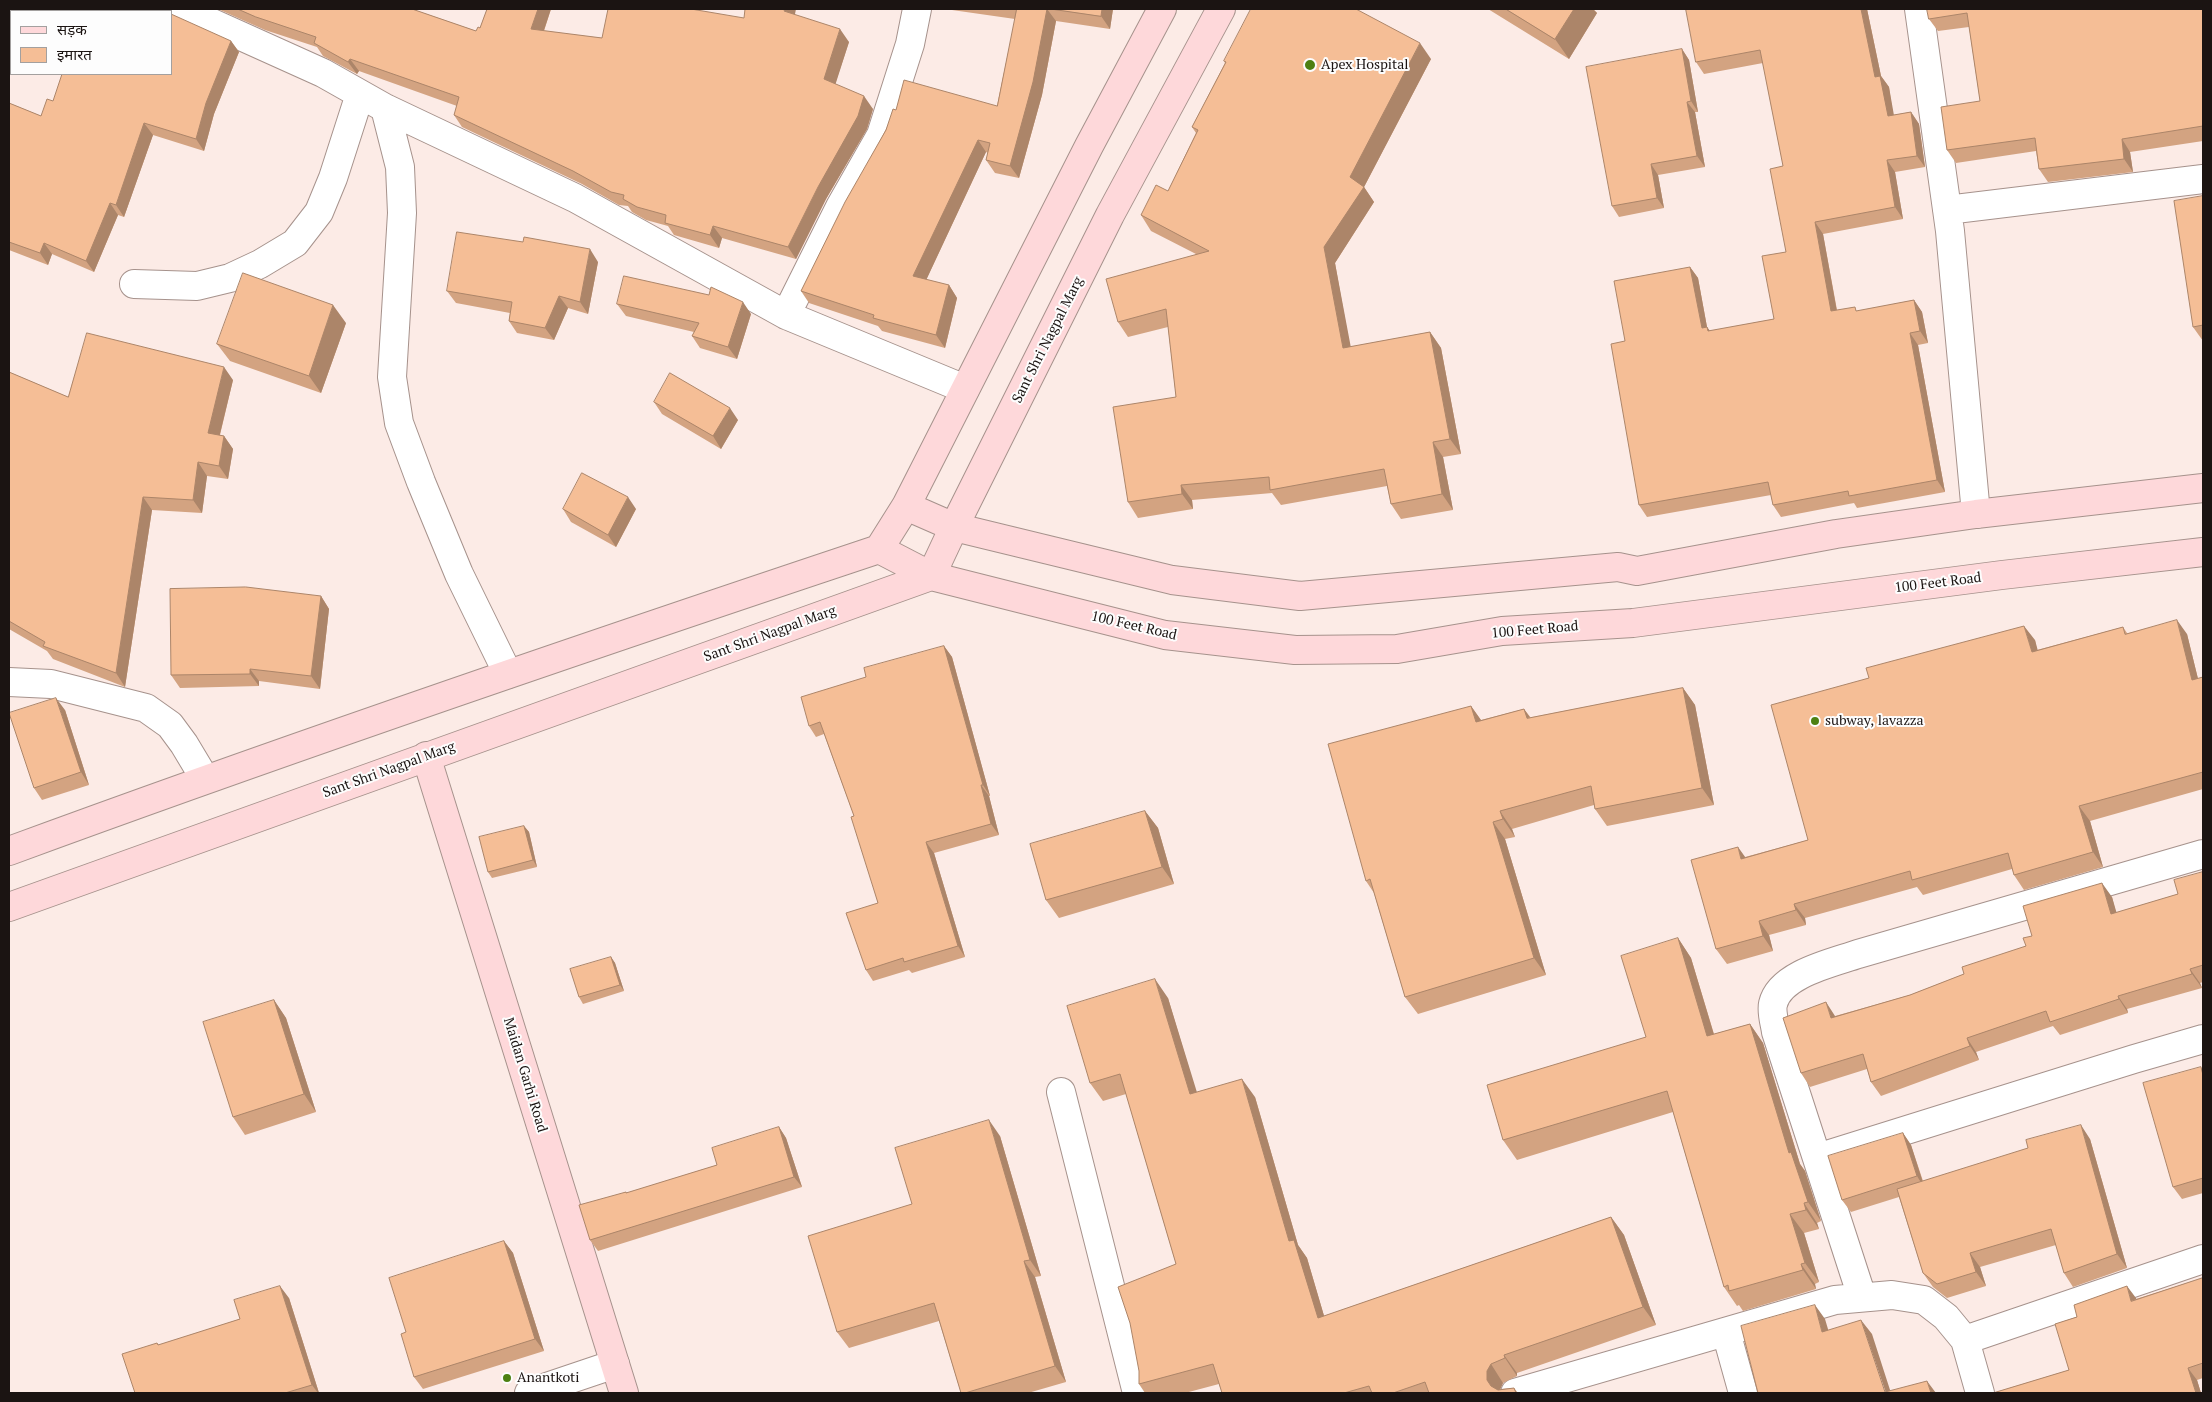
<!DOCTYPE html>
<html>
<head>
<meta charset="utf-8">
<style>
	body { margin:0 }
	#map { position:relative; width:2212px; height:1402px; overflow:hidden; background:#fcebe6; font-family:"PT Serif","Noto Sans Devanagari",serif }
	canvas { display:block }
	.frame { position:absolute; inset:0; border:10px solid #1b1412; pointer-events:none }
	.legend { position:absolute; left:10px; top:10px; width:162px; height:65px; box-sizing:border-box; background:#fdfdfd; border:1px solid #a3a09f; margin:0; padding:6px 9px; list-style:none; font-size:15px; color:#1b1412 }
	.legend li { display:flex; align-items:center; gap:10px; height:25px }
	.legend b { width:25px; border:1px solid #a3a09f }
</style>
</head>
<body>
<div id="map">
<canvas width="2212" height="1402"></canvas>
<div class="frame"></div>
<ul class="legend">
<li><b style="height:6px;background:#fed8da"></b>सड़क</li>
<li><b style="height:14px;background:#f5be96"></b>इमारत</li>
</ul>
</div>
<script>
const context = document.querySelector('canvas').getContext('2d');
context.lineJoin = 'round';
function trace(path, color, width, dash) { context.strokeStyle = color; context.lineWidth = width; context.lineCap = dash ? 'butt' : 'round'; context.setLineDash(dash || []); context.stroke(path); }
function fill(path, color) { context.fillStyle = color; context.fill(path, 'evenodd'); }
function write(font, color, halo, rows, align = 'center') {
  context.font = font + ' "PT Serif",serif'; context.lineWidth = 4; context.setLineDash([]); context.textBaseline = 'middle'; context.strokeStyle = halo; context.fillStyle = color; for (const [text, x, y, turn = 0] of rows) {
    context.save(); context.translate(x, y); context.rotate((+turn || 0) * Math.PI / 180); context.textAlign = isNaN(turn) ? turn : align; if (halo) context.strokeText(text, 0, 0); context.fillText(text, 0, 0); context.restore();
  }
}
const street = new Path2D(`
	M181,9L323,73L385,108L575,198L786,315L965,389
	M1919,9L1950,231L1976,514
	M385,108L400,167L402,213L392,377L399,423L421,482L459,574L508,674
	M1947,210L2203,179
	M134,284L197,286L230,278L260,264L295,243L319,212L333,178L360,94
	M786,315L840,207L881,135L910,44L917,9
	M9,682L51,684L146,708L170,725L184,744L205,779
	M1061,1092L1137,1393
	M1817,1158L2134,1059L2203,1039
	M1862,1297L1776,1032C1775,1024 1771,1012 1773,1004C1780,974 1832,963 1858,954L2203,854
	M1726,1332L1743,1393
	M1965,1340L2203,1259
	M529,1393L615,1364
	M1515,1393L1835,1300L1892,1295L1924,1300L1946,1317L1965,1340L1980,1393`);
const secondary = new Path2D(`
	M906,506L954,527L1172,580L1300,596L1618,567L1637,571L1836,534L1976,514L2203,488
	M879,549L931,576L1165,635L1295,650L1397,649L1502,631L1633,623L2002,575L2203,552
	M426,756L624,1393
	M9,851C297,745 588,646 879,549L906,506L1089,146L1162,9
	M9,907L931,576L954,527L1110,215L1221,9`);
trace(street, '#a6928c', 30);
trace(secondary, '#a6928c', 30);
trace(street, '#fff', 28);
trace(secondary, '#fed8da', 28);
fill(new Path2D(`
	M218,9H412L476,31L480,28L487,9H551L544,31L602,38L744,18L795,15L849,42L835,84L873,109L867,129L826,199L796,259L722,238L719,248L674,235L668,226L646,220L632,212L628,206L619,205L582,184L462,127L454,115L457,106L359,71L357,74L323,56L317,47L265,30Z
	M945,9H1113L1110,29L1056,21L1042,95L1019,178L995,173L986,160L988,153L986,152L926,280L949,285L957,298L945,348L882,331L878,326L809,303L801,291L896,110L997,106L1015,19Z
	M1488,9H1593L1597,13L1569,59Z
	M1686,9H1867L1881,76L1889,87L1893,115L1911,112L1919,124L1925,167L1895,172L1903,219L1823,234L1837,310L1858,311L1914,300L1922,312L1928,343L1918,345L1945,492L1857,508L1854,503L1781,517L1773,505L1771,495L1647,517L1639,505L1625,341L1690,267L1698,278L1707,327L1710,331L1774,319L1786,252L1783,166L1763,63L1704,74L1696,62Z
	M1927,9H2203V141L2130,152L2133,172L2048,182L2039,169L2036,151L1956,163L1947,150L1980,101L1969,27L1938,31L1929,19Z
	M231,41L239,52L214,114L204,151L153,135L124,217L118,215L94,272L52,254L48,265L9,250V103L41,116L53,101Z
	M1682,49L1689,60L1698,112H1695L1705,167L1658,175L1664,208L1619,217L1612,206Z
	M1431,59L1364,187L1374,202L1335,263L1350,347L1430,332L1441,348L1461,454L1443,457L1453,510L1401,519L1391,504L1387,486L1281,505L1272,493L1192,500L1193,509L1138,518L1128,502L1176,397L1168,327L1128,337L1118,322L1196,254L1151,231L1141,215L1168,191L1196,133L1192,127L1225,63L1224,61Z
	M2203,196V341L2193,327Z
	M598,262L588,314L568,308L554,340L517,333L509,321L510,313L456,303L447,291Z
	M617,304L751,314L737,359L700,348L692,336L694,332L626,316Z
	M346,323L321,393L230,361L217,344Z
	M9,372L68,397L233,380L220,435L224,436L233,449L228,479L207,476L202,513L152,510L125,687L53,659L47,651L9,629Z
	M654,402L738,420L721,449L662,414Z
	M563,509H636L616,547L571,522Z
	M321,596L329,609L320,689L259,681V686L180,688L171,675Z
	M2123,627L2127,633L2187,634L2198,679L2203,677V789L2090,821L2103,867L2024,890L2014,875L2012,869L1923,895L1917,887L1805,918L1806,925L1769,935L1773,951L1727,964L1716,949L1745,857L1808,840L2035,640L2037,650Z
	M944,646L952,657L990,796H989L999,835L934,853L965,957L912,973L909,970L873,981L866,970L878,903L854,816L824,734L816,737L809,726L866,677Z
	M1683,688L1695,705L1714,805L1607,826L1595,809L1594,805L1512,829L1515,837L1505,839L1546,975L1418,1014L1405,997L1374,893L1366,881L1471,706L1481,720L1524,709L1531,718Z
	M65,710L89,785L42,800L34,788Z
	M1145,811L1158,828L1174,884L1059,918L1046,900Z
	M524,826L529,832L537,867L492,878L488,872Z
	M2203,872V982L2200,983L2202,988L2127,1009L2128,1013L2060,1035L2053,1026L1976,1052L1979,1060L1881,1096L1871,1082L1867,1069L1810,1087L1801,1073L1835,1016L1910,995L1964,974L2026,946L2032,936L2112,897L2116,913L2178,894Z
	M1678,938L1691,958L1714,1034L1750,1024L1763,1043L1800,1164L1805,1171L1821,1221L1817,1223L1819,1229L1804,1233L1819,1282L1815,1284L1816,1289L1743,1311L1739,1305L1737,1306L1724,1287L1673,1112L1517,1160L1503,1140L1646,1037Z
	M611,957L615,963L624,991L583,1004L579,997Z
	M1168,998L1196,1092L1255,1097L1298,1245L1307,1258L1324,1316L1611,1217L1624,1235L1656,1325L1517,1373V1376L1503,1383L1500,1389L1514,1388L1518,1393H1222L1219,1384L1185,1393H1145L1139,1384L1176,1264L1126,1094L1103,1101L1090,1083Z
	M274,1000L286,1018L316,1112L245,1135L233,1117Z
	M2203,1070V1193L2182,1199L2173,1187Z
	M779,1127L786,1138L802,1187L598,1251L590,1240L626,1192L627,1193L717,1165Z
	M1903,1133L1911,1145L1923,1181L2090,1139L2127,1268L2073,1287L2064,1273L2056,1245L1980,1267L1986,1286L1947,1298L1933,1287L1923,1273L1899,1197L1851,1212L1842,1200Z
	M1000,1136L1041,1276L1035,1277L1066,1382L1028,1393H961L939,1321L849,1348L837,1332L912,1204Z
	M504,1241L513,1253L544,1351L423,1389L414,1377L406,1332Z
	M2203,1278V1378L2197,1380L2201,1393H1993L2069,1370L2136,1299Z
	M289,1298L319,1393H135L157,1343L159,1345L240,1319Z`), '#d3a381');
fill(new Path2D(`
	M25,9H39L37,11H23Z
	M538,9H551L540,42L531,29Z
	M785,9H796L793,24L784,11Z
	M1047,9L1056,21L1042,95L1019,178L1010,166Z
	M1102,9H1113L1110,29L1101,16Z
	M1574,9H1593L1597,13L1569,59L1555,39Z
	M1861,9H1867L1881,76L1889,87L1896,127L1888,116L1875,77Z
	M840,29L849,42L833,92L824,79Z
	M11,32V55L9,59V36Z
	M231,41L239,52L214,114L204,151L196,139L206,103Z
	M1420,43L1431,59L1364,187L1374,202L1335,263L1354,364L1343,348L1324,247L1350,177Z
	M1682,49L1689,60L1698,112L1691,101Z
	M350,59L359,71L357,74L348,62Z
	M864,96L873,109L867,129L826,199L796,259L788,247Z
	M1687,102L1695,112L1705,167L1697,156Z
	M1911,112L1919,124L1925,167L1917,156Z
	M144,123L153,135L124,217L116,205Z
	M2122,139L2130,152L2133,172L2124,159Z
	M978,140L986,152L922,289L913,276Z
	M1887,160L1895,172L1903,219L1895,207Z
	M1651,164L1658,175L1664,208L1657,198Z
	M110,203L118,215L94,272L86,261Z
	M1815,222L1823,234L1839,323L1831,311Z
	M713,226L722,238L719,248L710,235Z
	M44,243L52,254L48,265L40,253Z
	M590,249L598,262L588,314L580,302Z
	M1690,267L1698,278L1707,327L1715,338L1702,328Z
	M949,285L957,298L945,348L936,335Z
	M559,296L568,308L554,340L545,328Z
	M1914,300L1922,312L1928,343L1920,331Z
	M743,302L751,314L737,359L728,347Z
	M333,305L346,323L321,393L309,376Z
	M1430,332L1441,348L1461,454L1450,439Z
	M1910,333L1918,345L1945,492L1937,480Z
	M224,367L233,380L217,446L208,433Z
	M730,408L738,420L721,449L713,436Z
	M224,436L233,449L228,479L219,466Z
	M1433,442L1443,457L1453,510L1442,494Z
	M198,462L207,476L202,513L193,500Z
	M1181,485L1192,500L1193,509L1182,494Z
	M143,497L152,510L125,687L116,673Z
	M628,497L636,509L616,547L608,535Z
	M321,596L329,609L320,689L311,676Z
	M2177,620L2187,634L2202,695L2192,680Z
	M2024,626L2035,640L2042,666L2032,652Z
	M944,646L952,657L990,796L983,785Z
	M250,669L259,681V686L250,674Z
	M1683,688L1695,705L1714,805L1702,788Z
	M56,698L65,710L89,785L81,772Z
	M1471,706L1483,723L1476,722Z
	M1524,709L1536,726L1527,718Z
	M981,785L989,796L999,835L991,824Z
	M2079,806L2090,821L2103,867L2093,852Z
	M1145,811L1158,828L1174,884L1162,867Z
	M1500,811L1512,829L1515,837L1503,819Z
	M1493,822L1505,839L1546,975L1534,958Z
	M524,826L529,832L537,867L533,860Z
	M926,842L934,853L965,957L958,946Z
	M1738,847L1748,861L1741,859Z
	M2102,883L2112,897L2121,928L2111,914Z
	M1794,904L1805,918L1806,925L1796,910Z
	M1759,921L1769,935L1773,951L1763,936Z
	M1678,938L1691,958L1720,1055L1707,1036Z
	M611,957L615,963L624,991L620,985Z
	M2190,969L2200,983L2202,988L2192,974Z
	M1155,979L1168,998L1203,1112L1190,1094Z
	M2118,996L2127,1009L2128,1013L2119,999Z
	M274,1000L286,1018L316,1112L304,1094Z
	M1826,1002L1835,1016L1840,1032L1831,1018Z
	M1750,1024L1763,1043L1800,1164L1805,1171L1821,1221L1808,1202L1789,1153Z
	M1967,1038L1976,1052L1979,1060L1970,1046Z
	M1242,1079L1255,1097L1298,1245L1307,1258L1330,1336L1318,1318L1289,1241Z
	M989,1120L1000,1136L1041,1276L1030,1260Z
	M2081,1125L2090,1139L2127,1268L2117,1254Z
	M779,1127L786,1138L802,1187L794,1177Z
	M1903,1133L1911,1145L1925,1189L1917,1176Z
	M1804,1203L1817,1223L1819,1229L1806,1210Z
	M1790,1214L1804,1233L1819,1282L1805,1263Z
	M1611,1217L1624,1235L1656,1325L1643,1307Z
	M504,1241L513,1253L544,1351L535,1339Z
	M1970,1253L1980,1267L1986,1286L1976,1272Z
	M1024,1261L1035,1277L1066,1382L1055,1366Z
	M1801,1264L1815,1284L1816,1289L1803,1270Z
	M280,1286L289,1298L319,1393H318L312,1385Z
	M2127,1286L2136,1298L2140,1313L2131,1301Z
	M1815,1305L1825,1319L1833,1346L1822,1332Z
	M1861,1320L1872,1334L1891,1393H1886Z
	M1504,1355L1517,1373V1376L1505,1358Z
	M1491,1364L1503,1383L1500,1390L1496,1393L1487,1380V1371Z
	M2188,1368L2197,1380L2201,1393H2196Z
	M1927,1381L1936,1393H1931Z`), '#ac8569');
const building = new Path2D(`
	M9,9H25L23,11H11V32L9,36Z
	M84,9H163L166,11H83Z
	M238,9H412L476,31L478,27L480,28L487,9H538L531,29L602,38L608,9H691L744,18L745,9H785L784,11L840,29L824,79L864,96L858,116L818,187L788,247L713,226L710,235L665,223L666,215L637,207L623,199L624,195L611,192L573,171L454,115L459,97L350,59L348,62L314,43L316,37L256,17Z
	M1017,9H1047L1033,82L1010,166L986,160L990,143L978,140L913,276L949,285L936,335L873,318L874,315L801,291L845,202L886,130L893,109L896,110L904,80L997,106Z
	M1051,9H1102L1101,16Z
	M1251,9H1356L1420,43L1350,177L1364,187L1324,247L1343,348L1430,332L1450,439L1433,442L1442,494L1391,504L1384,469L1270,490L1269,477L1181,485L1182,494L1128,502L1113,407L1176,397L1166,309L1118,322L1106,279L1209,251L1141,215L1156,185L1168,191L1198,130L1192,127L1226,62L1224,61Z
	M1506,9H1574L1555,39Z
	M1686,9H1861L1875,77L1880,76L1888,116L1911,112L1917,156L1887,160L1895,207L1815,222L1831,311L1855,307L1856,311L1914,300L1920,331L1910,333L1937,480L1849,496L1848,491L1773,505L1768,482L1639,505L1611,344L1625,341L1614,281L1690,267L1702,328L1707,327L1708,331L1774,319L1762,256L1786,252L1770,169L1783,166L1760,50L1696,62Z
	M1927,9H2203V126L2122,139L2124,159L2039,169L2035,138L1947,150L1941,107L1980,101L1967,13L1929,19Z
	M171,14L231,41L206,103L196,139L144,123L116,205L110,203L86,261L44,243L40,253L9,242V103L41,116L47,99L53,101L62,74H171Z
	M1682,49L1691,101L1687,102L1697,156L1651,164L1657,198L1612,206L1586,67Z
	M2203,196V325L2193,327L2174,201Z
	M457,232L523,242L524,237L590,249L580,302L559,296L545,328L509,321L512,302L447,291Z
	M243,273L333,305L309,376L217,344Z
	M624,276L709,295L711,287L743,302L728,347L692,336L699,323L617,304Z
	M87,333L224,367L208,433L224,436L219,466L198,462L193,500L143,497L116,673L43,646L45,642L9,621V372L68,397Z
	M670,373L730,408L713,436L654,402Z
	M582,473L628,497L608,535L563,509Z
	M246,587L321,596L311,676L250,669V674L171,675L170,589Z
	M2177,620L2192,680L2203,677V772L2079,806L2093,852L2014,875L2008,853L1912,880L1910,871L1794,904L1796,910L1759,921L1763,936L1716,949L1691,860L1738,847L1741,859L1808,840L1771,705L1869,678L1866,668L2024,626L2032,652L2123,627L2125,634Z
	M944,646L983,785H981L991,824L926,842L958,946L904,962L903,958L866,970L846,913L878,903L851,817L854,816L820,722L809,726L801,697L866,677L864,668Z
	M1683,688L1702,788L1595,809L1591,786L1500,811L1503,819L1493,822L1534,958L1405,997L1370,879L1366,881L1328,744L1471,706L1476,722L1524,709L1527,718Z
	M56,698L81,772L34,788L9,713Z
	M1145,811L1162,867L1046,900L1030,844Z
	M524,826L533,860L488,872L479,837Z
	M2203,872V965L2190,969L2192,974L2118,996L2119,999L2050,1022L2046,1011L1967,1038L1970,1046L1871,1082L1863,1054L1801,1073L1783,1018L1826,1002L1831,1018L1910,995L1964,974L1962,967L2026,946L2023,938L2032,936L2023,906L2102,883L2111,914L2178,894L2174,880Z
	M1678,938L1707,1036L1750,1024L1789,1153L1791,1152L1808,1202L1804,1203L1806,1210L1790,1214L1805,1263L1801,1264L1803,1270L1729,1291L1728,1285L1724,1287L1667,1091L1503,1140L1487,1085L1646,1037L1621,956Z
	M611,957L620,985L579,997L570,969Z
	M1155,979L1190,1094L1242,1079L1289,1241L1294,1240L1318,1318L1611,1217L1643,1307L1504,1355L1505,1358L1491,1364L1487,1371V1380L1491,1386L1498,1390L1514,1388L1516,1393H1429L1425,1382L1393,1393H1372L1369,1386L1344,1393H1222L1213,1364L1139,1384V1371L1130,1323L1118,1287L1176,1264L1120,1074L1090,1083L1067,1006Z
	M274,1000L304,1094L233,1117L203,1022Z
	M2201,1067L2203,1075V1178L2173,1187L2143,1083Z
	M989,1120L1030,1260L1024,1261L1055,1366L965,1393H961L934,1303L837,1332L808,1236L912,1204L895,1148Z
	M2081,1125L2117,1254L2064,1273L2051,1229L1970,1253L1976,1272L1937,1284L1923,1273L1897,1189L2028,1148L2026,1140Z
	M779,1127L794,1177L590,1240L579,1205L626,1192V1193L717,1165L712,1148Z
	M1903,1133L1917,1176L1842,1200L1828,1156Z
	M504,1241L535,1339L414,1377L401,1334L406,1332L389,1278Z
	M2203,1278V1363L2188,1368L2196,1393H1993L2069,1370L2055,1324L2077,1317L2074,1305L2127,1286L2131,1301Z
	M280,1286L312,1385L285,1393H135L122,1354L157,1343L158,1345L240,1319L234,1300Z
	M1815,1305L1822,1332L1861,1320L1885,1392L1927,1381L1931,1393H1758L1741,1326Z`);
fill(building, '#f5be96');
trace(building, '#ac8569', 1);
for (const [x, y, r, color] of [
	[1310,65,6,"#4d8012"],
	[1815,721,5,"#4d8012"],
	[507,1378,5,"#4d8012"]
]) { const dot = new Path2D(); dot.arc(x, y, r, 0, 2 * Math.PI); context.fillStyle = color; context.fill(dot); trace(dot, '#fdfdfd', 2); }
write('14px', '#1b1412', '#fdfdfd', [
	["Apex Hospital",1321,65],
	["subway, lavazza",1825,721],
	["Anantkoti",517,1378]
], 'left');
write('14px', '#1b1412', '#fdfdfd', [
	["Sant Shri Nagpal Marg",1048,340,-63],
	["100 Feet Road",1938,583,-7],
	["100 Feet Road",1134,626,13],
	["100 Feet Road",1535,630,-5],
	["Sant Shri Nagpal Marg",770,634,-20],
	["Sant Shri Nagpal Marg",389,770,-20],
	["Maidan Garhi Road",525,1075,73]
]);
</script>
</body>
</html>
